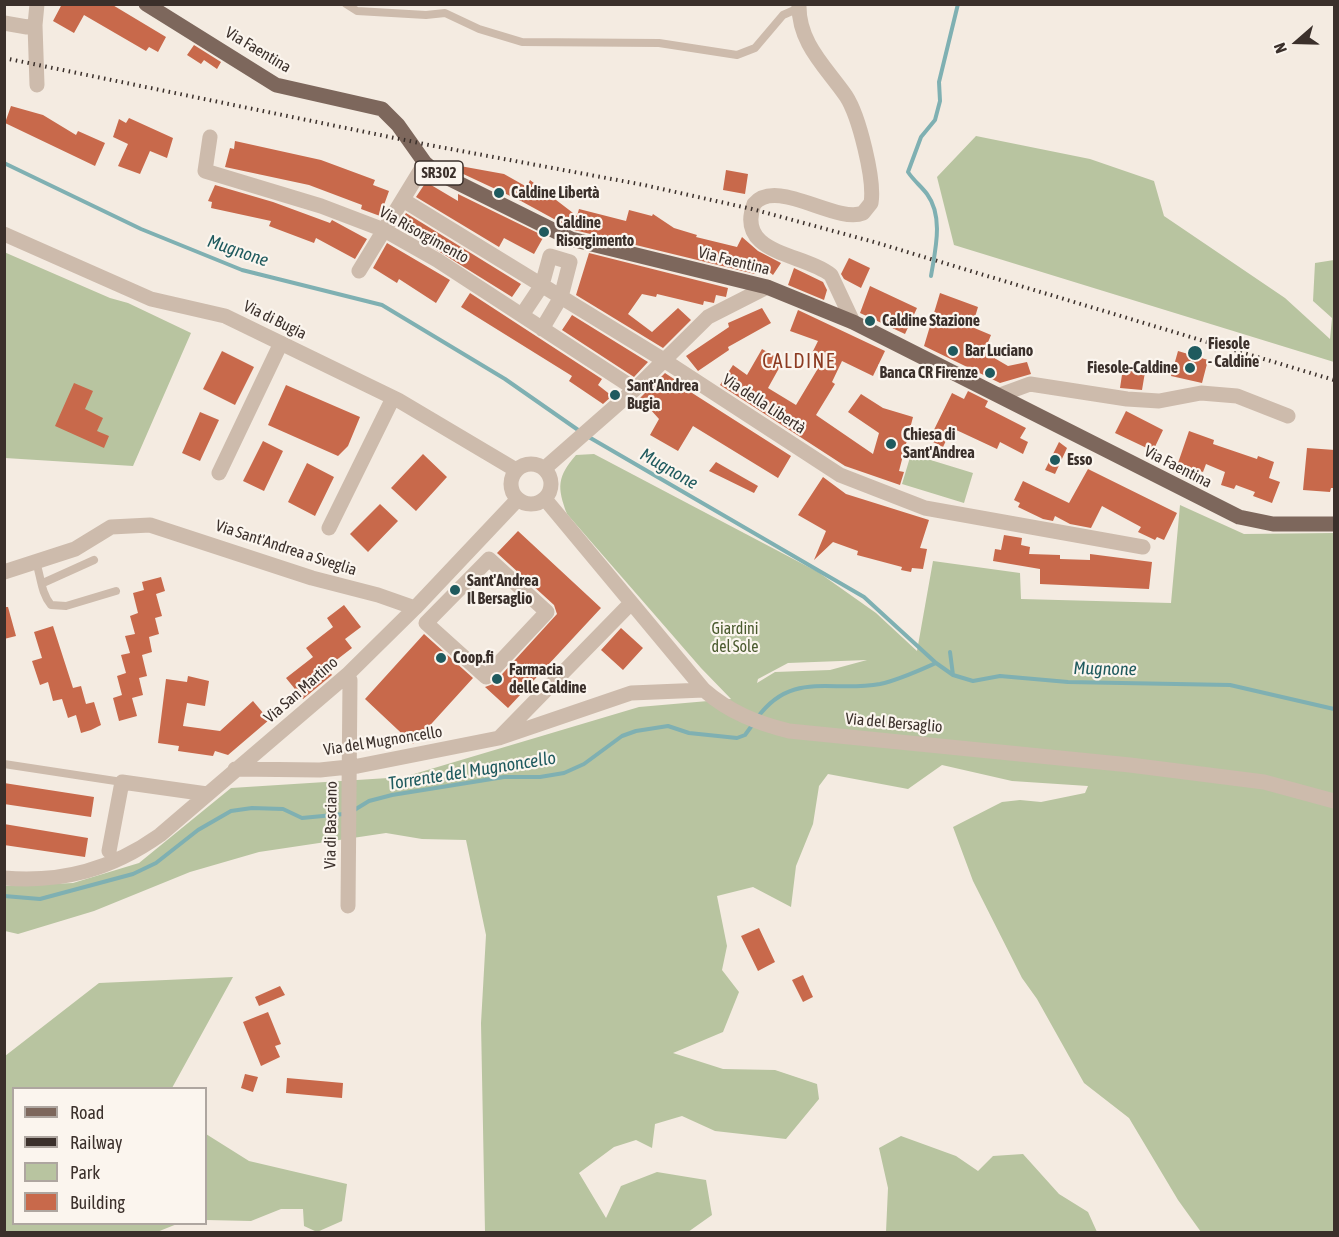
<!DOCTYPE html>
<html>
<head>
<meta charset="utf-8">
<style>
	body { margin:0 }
	#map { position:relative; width:1339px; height:1237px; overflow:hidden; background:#f4ebe1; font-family:"Asap Condensed",sans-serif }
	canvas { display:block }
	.frame { position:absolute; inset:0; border:6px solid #3b302b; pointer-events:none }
	.legend { position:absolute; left:12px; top:1087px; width:195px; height:138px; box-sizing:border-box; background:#fbf5ee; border:2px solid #aea6a0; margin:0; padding:8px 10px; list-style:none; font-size:18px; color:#3b302b }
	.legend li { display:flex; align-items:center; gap:12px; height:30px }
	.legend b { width:30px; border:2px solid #aea6a0 }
	.north { position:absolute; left:1267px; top:12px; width:60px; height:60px; -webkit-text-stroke:4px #fbf5ee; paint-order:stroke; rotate:250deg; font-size:16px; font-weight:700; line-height:24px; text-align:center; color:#3b302b }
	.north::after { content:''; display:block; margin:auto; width:21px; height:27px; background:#3b302b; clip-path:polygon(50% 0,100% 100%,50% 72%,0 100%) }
</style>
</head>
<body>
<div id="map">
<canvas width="1339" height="1237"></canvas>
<div class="frame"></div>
<ul class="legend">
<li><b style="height:8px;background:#7d675c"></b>Road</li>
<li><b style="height:8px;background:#3b302b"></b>Railway</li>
<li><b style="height:16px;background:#b8c4a0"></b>Park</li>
<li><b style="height:16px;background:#c8694b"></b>Building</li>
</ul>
<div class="north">N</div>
</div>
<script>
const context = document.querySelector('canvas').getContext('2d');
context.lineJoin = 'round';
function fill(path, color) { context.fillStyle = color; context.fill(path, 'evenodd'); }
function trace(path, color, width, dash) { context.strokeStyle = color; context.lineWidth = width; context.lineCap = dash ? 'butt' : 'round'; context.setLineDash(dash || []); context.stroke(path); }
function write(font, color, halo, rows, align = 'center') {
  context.font = font + ' "Asap Condensed",sans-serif'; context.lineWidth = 4.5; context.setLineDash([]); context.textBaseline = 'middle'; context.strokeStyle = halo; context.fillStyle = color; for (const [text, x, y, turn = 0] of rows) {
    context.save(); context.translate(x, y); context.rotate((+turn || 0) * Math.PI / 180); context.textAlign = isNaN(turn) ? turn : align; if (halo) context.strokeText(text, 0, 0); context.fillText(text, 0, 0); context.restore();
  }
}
fill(new Path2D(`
	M976,136L1090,159L1154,181L1164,216L1285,298L1330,339L1332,318L1313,301L1315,263L1334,260V362L954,245L937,177Z
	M4,252L110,298L128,303L191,333L133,466L5,458Z
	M594,454L818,572L876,613L917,651L933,561L1020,573L1021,599L1171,603L1180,505L1244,534L1334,533V1232H1201L1178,1200L1129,1118L1084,1083L1037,999L1022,978L973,881L953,827L1002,802L1020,800L1041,802L1085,793L1088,786L1012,781L942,765L908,789L828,774L819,786L813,824L796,866L791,907L753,887L717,896L727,946L722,970L739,992L723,1032L673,1053L723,1069L775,1070L817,1084L819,1099L786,1139L715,1131L682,1116L655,1124L652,1148L636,1140L614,1147L579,1173L606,1218L621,1186L657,1172L706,1180L712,1215L688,1232H485L481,1023L486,935L466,840L422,839L386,833L259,852L190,872L94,911L18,934L5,931L4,886L73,883L139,863L231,788L404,777L639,707L731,699L701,668L567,514C557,487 557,477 576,455ZM867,660L830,670L775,672L757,683L758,679L788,663Z
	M911,454L973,473L964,503L902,484Z
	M233,977L172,1088H14V1224H177L157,1232H5V1056L99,983Z
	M206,1134L249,1161L347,1184L342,1221L317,1232L304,1226L303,1209H281L251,1221L206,1220Z
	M901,1136L956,1156L978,1171L993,1156L1023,1154L1059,1194L1088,1212L1097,1232H886L888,1188L879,1148Z`), '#b8c4a0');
trace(new Path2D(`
	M4,163L141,229L242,270L382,305L505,379L581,432
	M931,276C935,251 944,217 927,194C921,186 914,181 908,172L921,137L935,120L940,101L939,82L958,4
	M587,436L864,597L936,663L953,675L973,681L1000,676L1068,682L1230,685L1334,709
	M950,652L953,675
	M757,718C792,670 831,693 880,684C899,680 918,671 936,663
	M351,812L369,801L392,795L504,777H540L564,773L584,764L622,736L636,731L668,726L689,733L737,738L745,735L753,724
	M4,896L40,899L133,874L156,863L198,830L231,811L252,808L283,809L302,818L344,814`), '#7fb0b2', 4);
fill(new Path2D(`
	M62,4H111L166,37L158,52L149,47L146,51L84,15L74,33L53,21Z
	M194,45L221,62L217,69L204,60L201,64L187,55Z
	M11,106L43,115L76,135L78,131L105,143L95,166L5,123Z
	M129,118L173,138L167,158L150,151L140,174L118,166L128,144L113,137L119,119L126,123Z
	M235,141L321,160L375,180L373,185L389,191L380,216L361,209L362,205L309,185L225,167L230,148L234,149Z
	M460,166L504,174L527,187L530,180L577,216L579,209L626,221L629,210L652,216L653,214L674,228L697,235L696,237L737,247L742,237L758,251L781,263L773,275L757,262L755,274L574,230L521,201L459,172Z
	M726,170L748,174L745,194L723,190Z
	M426,182L458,201V194L544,236L534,254L504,238L499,247L416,197Z
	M215,185L273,202L330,223L332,220L367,239L355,259L316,238L314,243L269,226L271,221L211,208L212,202L208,201Z
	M406,213L521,284L512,297L398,226Z
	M387,243L450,280L436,303L399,279L397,283L373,268Z
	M589,253L728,288L726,297L716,295L714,303L704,301L703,305L657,294L656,297L642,294L628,314L652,332L678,308L691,320L663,348L576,295Z
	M849,258L870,268L861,288L844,279L841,274Z
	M794,268L823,282L827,290L824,300L788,285Z
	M870,286L917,308L905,334L860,313Z
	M470,293L602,379L598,385L612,396L603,404L569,381L572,376L461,307Z
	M940,293L978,307L972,327L991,335L984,352L1008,366L1027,362L1031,374L1000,383L924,346Z
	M762,308L771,323L728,347L729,350L698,371L686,356L729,327L728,323Z
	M798,310L885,351L873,376L842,361L832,382L835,384L816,415L873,454L879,433L848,412L861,394L883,408L913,417L899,471L904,472L900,485L845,466L720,385L733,365L747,375L762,349L783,361L768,388L796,405L823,360L811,355L818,341L790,331Z
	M572,315L648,362L634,377L562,330Z
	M222,351L254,367L235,405L203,389Z
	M1178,351L1208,360L1202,383L1171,376Z
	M1123,368L1145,372L1142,390L1120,388Z
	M665,373L680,383L678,384L791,456L778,478L693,426L678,451L650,435L659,419L640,398Z
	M74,383L93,391L85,409L103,418L97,431L109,436L104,448L55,426Z
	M286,385L360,417L348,446L338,456L268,425Z
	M968,391L988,401L985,407L1026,428L1020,438L1028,442L1023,454L1000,442L997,449L952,428L943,447L929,440L952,393L964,399Z
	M1126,411L1163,430L1153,451L1115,433Z
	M200,412L219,420L200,461L182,453Z
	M1189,431L1214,440L1213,444L1257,459L1258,456L1274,462L1269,478L1280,482L1272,503L1253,496L1255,492L1236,485L1234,489L1221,485L1225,472L1206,464L1203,472L1178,463Z
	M263,441L283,451L264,491L243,481Z
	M1059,442L1067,448L1055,474L1045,470Z
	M1307,448L1335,450V488H1331L1330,492L1303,490Z
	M423,454L447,477L416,511L391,488Z
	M716,462L758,486L754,493L709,471Z
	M307,463L334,477L315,516L288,502Z
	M1088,469L1177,513L1164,540L1157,537L1155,540L1138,532L1141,527L1102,506L1091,528L1070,524L1055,516L1053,521L1043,519L1018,507L1020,503L1014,500L1023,481L1069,503Z
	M823,477L846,494L929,520L920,548L927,549L923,569L912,568L911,572L901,570L902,567L857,555L858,551L833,542L814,560L826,531L798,515Z
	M380,504L398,521L368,552L350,534Z
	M518,531L601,608L508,708L485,687L493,684L557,614L554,605L497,553Z
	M1004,535L1022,538L1021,545L1030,547L1029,554L1060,555V559L1090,560V554L1152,562L1149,589L1040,584V569L993,561L995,549L1001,550Z
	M161,577L165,591L156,594L162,616L155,618L159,634L149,637L152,652L142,655L147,676L139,678L143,695L132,698L137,716L119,721L113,698L122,695L117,676L126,673L121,655L130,653L125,636L135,634L130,616L138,613L133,593L144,590L142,582Z
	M344,605L361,627L345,639L352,648L326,668L332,675L303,699L286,678L313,657L306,648L333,627L327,618Z
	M4,607H8L16,636L4,639Z
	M53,626L73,688L81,686L86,704L94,702L101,725L91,730L81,733L76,715L68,718L62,699L53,701L48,682L40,685L32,661L42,658L34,632Z
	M621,628L643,648L623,670L601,650Z
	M424,634L473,678L413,744L365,699Z
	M188,676L209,681L205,706L187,703L183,726L220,731L253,701L269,720L228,755L215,751L213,756L178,751L179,746L158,743L166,679L187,682Z
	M4,783L94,797L91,817L4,804Z
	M4,824L88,838L85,857L4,845Z
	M759,928L775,962L758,971L741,936Z
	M803,975L813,997L803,1002L792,980Z
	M280,986L285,995L259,1006L255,997Z
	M268,1012L281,1044L275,1046L280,1057L261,1066L243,1022Z
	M245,1074L258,1077L253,1092L241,1088Z
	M287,1078L343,1083L342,1098L286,1093Z`), '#c8694b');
trace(new Path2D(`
	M346,4L357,11L426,15L445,13L479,29L522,42L659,43L737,55L755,48L783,15L799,8
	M36,562C41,577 41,593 51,605L66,606L116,591
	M43,583L94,560
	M4,764L122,782`), '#cdbbac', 8);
trace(new Path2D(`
	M799,4C798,43 826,67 846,96C859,116 875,180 871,203L863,213C836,224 776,177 754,204C735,255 804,253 831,275L853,322
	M4,23L27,27L35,25L37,4
	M35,25L37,85
	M210,137L205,171L321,206L384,230L437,260L635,389
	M403,200L662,359L840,475L925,508L1143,547
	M4,234L151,299L225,316L398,400L516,470
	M359,271L425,163
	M522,315L542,285L550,256L570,262L561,297L542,329
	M1000,395L1030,384L1127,399L1159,401L1201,393L1237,396L1288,416
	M511 484a20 20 0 1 1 40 0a20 20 0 1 1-40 0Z
	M545,468L635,389L708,317L767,287
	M219,473L281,343
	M545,499L704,690C729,712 757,723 789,731L1130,765L1264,782L1334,801
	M329,528L393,398
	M489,559L547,612L486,677L426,623Z
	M4,572L75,549L111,527L150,525L312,578L378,595L415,608
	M347,675L350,680L348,906
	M499,738L631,603
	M235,769L320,770L358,766L499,738L631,693L704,690
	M109,851L122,782L207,794
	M4,878C63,883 112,869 160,835L347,675L415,608L518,499`), '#cdbbac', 15);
trace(new Path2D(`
	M146,4L276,85L382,109L398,125L425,163L436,172L571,239L767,287L853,322L1239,517L1273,524H1334`), '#7d675c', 15);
trace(new Path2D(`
	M4,58L429,145L644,185L752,209L874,242L1334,380`), '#3b302b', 4, [1.5, 4.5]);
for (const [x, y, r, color] of [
	[499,193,6,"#1f5a5e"],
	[544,232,6,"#1f5a5e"],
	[870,321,6,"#1f5a5e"],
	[953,351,6,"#1f5a5e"],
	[1195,353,8,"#1f5a5e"],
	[1190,368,6,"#1f5a5e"],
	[990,373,6,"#1f5a5e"],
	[615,395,6,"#1f5a5e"],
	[891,444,6,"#1f5a5e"],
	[1055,460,6,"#1f5a5e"],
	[455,590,6,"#1f5a5e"],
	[441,658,6,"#1f5a5e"],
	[497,679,6,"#1f5a5e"]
]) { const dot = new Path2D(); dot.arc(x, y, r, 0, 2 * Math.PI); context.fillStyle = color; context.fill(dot); trace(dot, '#fbf5ee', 2); }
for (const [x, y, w] of [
	[439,173,48]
]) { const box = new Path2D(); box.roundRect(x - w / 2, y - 12, w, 24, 4.5); context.fillStyle = '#fbf5ee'; context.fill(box); trace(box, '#3b302b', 1.5); }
write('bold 15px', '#3b302b', null, [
	["SR302",439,173]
]);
write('16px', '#3b302b', '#fbf5ee', [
	["Via Faentina",258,50,31],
	["Via Risorgimento",424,235,29],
	["Via Faentina",734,261,14],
	["Via di Bugia",275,320,26],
	["Via della Libertà",764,404,33],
	["Via Faentina",1178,467,27],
	["Via Sant'Andrea a Sveglia",286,548,18],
	["Via San Martino",301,690,-41],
	["Via del Bersaglio",894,723,5],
	["Via del Mugnoncello",383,741,-9],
	["Via di Basciano",331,825,-89]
]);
write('bold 16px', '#3b302b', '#fbf5ee', [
	["Caldine Libertà",511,193],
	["Caldine",556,223],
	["Risorgimento",556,241],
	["Caldine Stazione",882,321],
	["Fiesole",1208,344],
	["- Caldine",1208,362],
	["Bar Luciano",965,351],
	["Fiesole-Caldine",1178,368,"right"],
	["Banca CR Firenze",978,373,"right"],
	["Sant'Andrea",627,386],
	["Bugia",627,404],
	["Chiesa di",903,435],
	["Sant'Andrea",903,453],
	["Esso",1067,460],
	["Sant'Andrea",467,581],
	["Il Bersaglio",467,599],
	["Coop.fi",453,658],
	["Farmacia",509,670],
	["delle Caldine",509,688]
], 'left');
write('16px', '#4a5a2e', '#fbf5ee', [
	["Giardini",735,629],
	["del Sole",735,647]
]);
write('italic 18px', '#1f5a5e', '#fbf5ee', [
	["Mugnone",238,251,19],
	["Mugnone",669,469,30],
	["Mugnone",1105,669,1],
	["Torrente del Mugnoncello",472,771,-9]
]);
context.letterSpacing = '1.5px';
write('20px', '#8c3b22', '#fbf5ee', [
	["CALDINE",799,362]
]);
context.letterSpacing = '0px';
</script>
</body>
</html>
